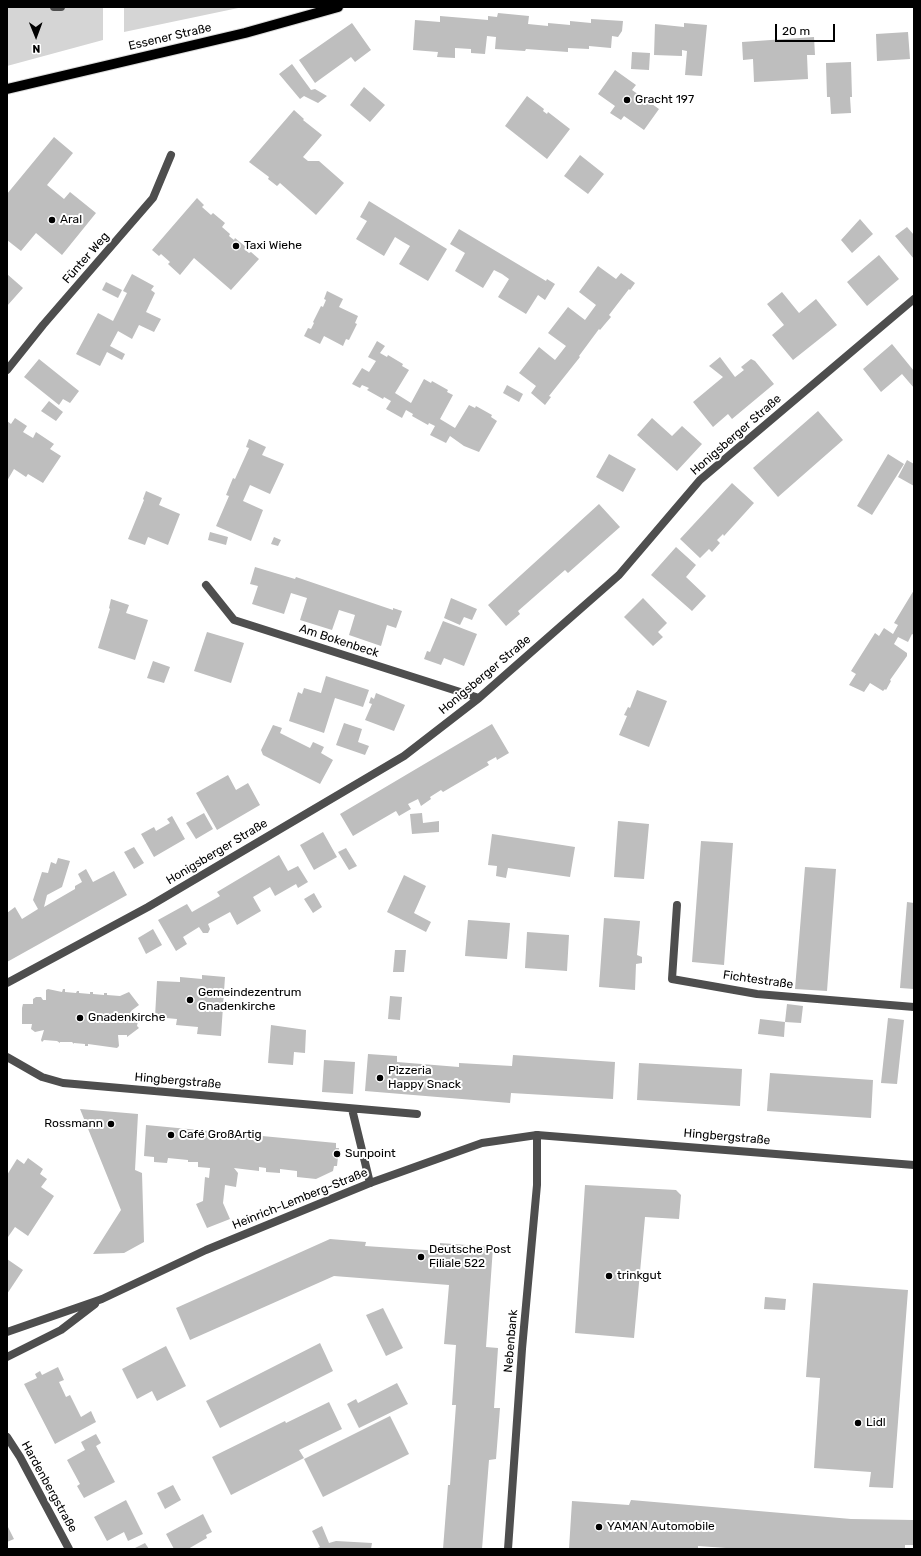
<!DOCTYPE html>
<html>
<head>
<meta charset="utf-8">
<style>
	body { margin:0 }
	#map { position:relative; width:921px; height:1556px; overflow:hidden; background:#fff; font-family:Rubik,sans-serif }
	canvas { display:block }
	.frame { position:absolute; inset:0; border:8px solid #000; pointer-events:none }
	.north { position:absolute; left:16px; top:16px; width:40px; height:40px; -webkit-text-stroke:3px #fff; paint-order:stroke; rotate:179deg; font-size:11px; font-weight:700; line-height:16px; text-align:center; color:#000 }
	.north::after { content:''; display:block; margin:auto; width:14px; height:18px; background:#000; clip-path:polygon(50% 0,100% 100%,50% 72%,0 100%) }
	.scale { position:absolute; left:775px; top:24px; width:60px; height:18px; box-sizing:border-box; border:2px solid #000; border-top:0; padding-left:5px; font-size:12px; line-height:14px; white-space:nowrap; color:#000; -webkit-text-stroke:3px #fff; paint-order:stroke }
</style>
</head>
<body>
<div id="map">
<canvas width="921" height="1556"></canvas>
<div class="frame"></div>
<div class="north">N</div>
<div class="scale">20 m</div>
</div>
<script>
const context = document.querySelector('canvas').getContext('2d');
context.lineJoin = 'round';
function fill(path, color) { context.fillStyle = color; context.fill(path, 'evenodd'); }
function trace(path, color, width, dash) { context.strokeStyle = color; context.lineWidth = width; context.lineCap = dash ? 'butt' : 'round'; context.setLineDash(dash || []); context.stroke(path); }
function write(font, color, halo, rows, align = 'center') {
  context.font = font + ' Rubik,sans-serif'; context.lineWidth = 4; context.setLineDash([]); context.textBaseline = 'middle'; context.strokeStyle = halo; context.fillStyle = color; for (const [text, x, y, turn = 0] of rows) {
    context.save(); context.translate(x, y); context.rotate((+turn || 0) * Math.PI / 180); context.textAlign = isNaN(turn) ? turn : align; if (halo) context.strokeText(text, 0, 0); context.fillText(text, 0, 0); context.restore();
  }
}
fill(new Path2D(`
	M7,7H103V40L7,66Z
	M124,7H243L124,32Z`), '#d5d5d5');
fill(new Path2D(`
	M498,13L529,16L528,24L548,26V23L570,25V21L591,23V19L623,21L622,31L618,37L612,36L611,48L589,46V49L568,48V52L526,49L525,51L495,49L496,37L487,36L485,54L471,53V49L455,48V58L437,57L438,52L413,50L415,20L440,22V16L488,20V16L497,17Z
	M352,23L371,50L355,62L351,57L315,83L299,60Z
	M684,23L707,25L702,76L685,75L687,51L682,50V56L654,55L655,24L684,27Z
	M908,32L910,59L877,61L876,34Z
	M814,37L815,55H807L808,79L754,82L753,59L743,60L742,42Z
	M632,52L650,53L649,70L631,69Z
	M851,62L852,97H850L851,113L831,114L830,97H827L826,63Z
	M292,64L311,90L315,89L327,96L318,103L304,96L300,99L279,74Z
	M615,70L636,85L632,90L659,109L644,130L624,116L621,120L610,113L615,106L598,94Z
	M364,87L385,105L370,122L350,105Z
	M527,96L544,109L543,111L547,114L548,112L570,129L547,159L505,126Z
	M294,110L304,119L303,120L322,135L303,157L308,161H319L344,183L316,215L280,183L277,186L268,179L269,177L249,162Z
	M54,137L73,153L47,185L64,199L70,192L96,213L62,255L36,233L21,251L7,240V194Z
	M580,155L604,174L588,194L564,176Z
	M197,198L204,205L202,207L211,215L213,213L225,223L222,227L230,234L229,236L234,240L235,238L246,247L244,249L249,253L251,252L259,259L231,290L194,258L180,275L168,264L170,262L161,254L159,256L152,250Z
	M369,201L447,249L428,281L399,264L410,246L403,242L395,237L384,256L356,239L367,221L360,217Z
	M860,219L873,234L852,253L841,240Z
	M907,227L914,235V259L895,236Z
	M459,229L546,281L547,279L555,284L545,300L538,295L526,314L498,297L509,279L502,274L494,270L483,288L455,271L465,253L450,244Z
	M879,255L899,279L867,306L847,282Z
	M598,266L616,279L621,273L635,283L630,290L629,289L609,315L611,317L605,324L600,330L599,329L579,356L580,357L549,396L551,397L545,405L531,393L536,386L519,373L539,347L555,360L566,346L548,333L568,307L585,320L596,305L579,292Z
	M7,274L23,288L7,306Z
	M132,274L154,286L151,290L155,293L146,312L161,319L154,332L139,325L132,339L118,331L110,346L125,354L122,360L107,352L100,366L76,354L98,313L113,321L127,293L123,291Z
	M106,282L122,290L118,298L102,290Z
	M327,291L343,299L339,307L358,316L355,323L357,324L349,340L346,339L343,346L324,336L320,344L304,336L308,328L311,329L314,323L313,322L321,306L323,307L326,300L324,299Z
	M782,292L799,313L816,299L837,325L793,360L772,335L784,325L767,304Z
	M377,341L385,346L380,353L387,357L388,355L403,364L402,366L409,370L395,393L411,403L424,379L431,383L432,381L448,390L447,392L453,395L440,419L455,428L469,405L475,408L476,406L492,415L491,417L497,421L479,452L464,446L450,436L446,443L430,435L435,426L429,423L428,425L412,416L413,414L406,410L402,418L386,409L391,401L384,397L383,399L367,390L369,388L362,385L360,388L352,384L362,368L369,372L376,361L368,357Z
	M892,344L914,371V388L902,374L881,392L863,369Z
	M720,357L735,377L744,370L741,367L751,359L755,361L774,384L732,419L728,414L713,427L693,402L723,377L709,366Z
	M39,359L79,391L70,403L63,399L59,405L24,377Z
	M507,385L523,394L519,402L503,393Z
	M49,401L63,412L56,421L41,411Z
	M818,411L843,440L778,497L753,468Z
	M15,418L27,426L23,432L33,438L36,432L54,444L50,449L61,456L43,483L28,474L26,477L14,469L7,481V421L11,424Z
	M652,418L672,436L682,426L702,444L677,471L637,435Z
	M249,439L266,447L262,455L284,464L270,494L250,485L243,501L263,510L251,541L216,526L229,496L226,495L233,478L235,479L249,448L246,447Z
	M609,454L636,469L623,492L596,477Z
	M888,454L904,464L872,515L857,506Z
	M907,460L914,464V486L898,477Z
	M732,483L754,503L724,536L723,534L717,540L720,543L712,552L709,549L700,558L680,539Z
	M146,491L162,498L159,505L180,514L168,545L148,537L145,545L128,539L144,500L143,499Z
	M599,504L620,527L568,573L565,570L542,590L518,611L520,614L506,626L488,605Z
	M210,532L228,537L226,545L208,540Z
	M274,537L281,540L278,546L271,544Z
	M676,547L696,565L686,577L706,596L692,611L651,575Z
	M255,567L295,579L296,577L393,610V608L402,611L396,628L387,625L381,646L349,635L355,615L339,610L332,630L300,620L307,598L291,593L284,614L252,604L258,586L250,584Z
	M914,590V635L912,634L908,642L898,637L894,644L907,653V656L890,680L891,681L886,690L885,689L883,691L870,683L864,692L849,685L856,674L851,671L875,633L879,636L884,628L893,634L898,625L894,623Z
	M451,598L477,609L472,620L464,617L460,625L444,618Z
	M643,598L667,623L658,632L663,637L653,646L624,617Z
	M111,599L129,605L126,613L148,620L135,660L98,648L110,609L109,608Z
	M443,621L477,634L464,666L444,658L441,665L424,659L427,651L430,652Z
	M207,632L244,643L231,683L194,671Z
	M153,661L170,667L164,683L147,678Z
	M326,676L369,690L363,707L335,698L324,733L289,721L298,692L302,694L304,688L321,693Z
	M637,690L667,701L649,747L619,735L627,716L624,715L628,707L630,708Z
	M376,693L405,705L394,731L365,720L372,704L369,703L371,697L374,699Z
	M344,723L362,729L358,742L369,746L365,755L336,745Z
	M492,724L509,753L497,760L496,757L487,762L489,765L443,792L441,790L430,797L431,799L421,806L418,799L408,804L411,809L399,816L396,811L353,836L340,814Z
	M273,725L282,728L280,733L310,748L313,742L324,747L321,753L333,760L320,784L263,755L261,750Z
	M228,775L236,790L248,783L260,805L217,830L196,793Z
	M204,813L213,829L196,839L186,823Z
	M422,813L423,823L439,821V832L412,834L410,814Z
	M172,816L185,839L154,857L141,834L154,827L156,831L170,823L167,819Z
	M618,821L649,824L644,879L614,877Z
	M323,832L337,857L314,870L300,845Z
	M492,834L575,847L570,877L508,868L506,878L496,876L497,866L488,865Z
	M701,841L733,843L724,965L692,962Z
	M134,847L144,863L134,869L124,852Z
	M346,848L357,866L349,870L338,852Z
	M279,855L288,871L298,866L308,882L298,888L296,884L275,896L270,887L253,897L261,911L237,925L230,912L208,924L210,929L208,933H203L199,927L183,937L187,944L176,951L158,920L187,904L192,912L220,896L217,892Z
	M58,858L70,861L62,887L47,895L44,907L75,889V886L82,882L78,874L86,869L93,882L114,871L127,895L7,962V913L15,907L22,919L38,909L33,900L42,872L48,873L51,862L56,864Z
	M805,867L836,869L827,991L795,989Z
	M404,875L426,886L414,913L431,922L426,932L387,912Z
	M314,893L322,907L313,913L304,899Z
	M907,902L914,903V989L900,988Z
	M604,918L640,921L637,955L642,957V963L636,964L635,990L599,987Z
	M468,920L510,923L507,959L465,956Z
	M153,929L162,945L146,954L138,938Z
	M527,932L569,935L567,971L525,968Z
	M395,950H406L404,972H393Z
	M202,975L225,977L221,1036L197,1034L198,1027L176,1025L177,1019L155,1017L157,981L180,982V977L202,979Z
	M48,989L62,992L63,989H65V992L76,993L77,991H79V993L90,994V992H93V994L104,995V993H107V995L120,996L129,992L139,1005L131,1011L136,1017L139,1016L137,1026L139,1028L127,1037V1035H118L119,1046L117,1048L88,1044V1046H85V1044L74,1043V1044L72,1042H60V1043L57,1041L44,1040L42,1042L41,1040L44,1030L35,1032L31,1029L32,1024H22V1008L23,1004H33V999L36,997H41L43,1000H46V990Z
	M390,996L402,997L400,1020L388,1019Z
	M787,1004L803,1006L801,1023L785,1022Z
	M888,1018L904,1020L897,1084L881,1083Z
	M760,1019L785,1022L784,1037L758,1034Z
	M271,1025L306,1030L305,1053L294,1052L293,1065L268,1063Z
	M368,1054L397,1056V1062L459,1067V1063L512,1066L513,1055L615,1062L613,1099L511,1093L510,1103L365,1091Z
	M324,1060L355,1062L353,1094L322,1092Z
	M639,1063L742,1069L740,1106L637,1100Z
	M770,1073L873,1080L871,1118L767,1111Z
	M80,1109L138,1114L135,1170L142,1173L144,1242L124,1253L93,1254L121,1210Z
	M146,1125L336,1143V1148H339L337,1166H334L333,1171L316,1179L297,1177V1171L280,1169V1173L266,1172V1168L259,1167V1171L234,1168L238,1173L236,1187L225,1185L223,1203L230,1219L207,1228L196,1204L203,1201L205,1177L209,1178L210,1168L198,1167V1162H188V1160L168,1158L167,1163L154,1162V1157L144,1156Z
	M28,1158L43,1169L40,1174L47,1179L41,1187L54,1196L28,1236L15,1227L8,1237L7,1175L17,1159L24,1164Z
	M585,1185L676,1190L681,1195L679,1219L645,1217L634,1338L575,1333Z
	M330,1239L366,1242L365,1246L440,1251V1243L493,1247L486,1347L498,1348L494,1408H500L496,1459L489,1460L482,1549H443L448,1485H450L456,1405H452L456,1345L444,1344L449,1285L334,1276L190,1340L176,1308Z
	M7,1259L23,1270L7,1294Z
	M813,1283L908,1290L893,1488L869,1487L871,1472L814,1468L820,1378L806,1377Z
	M765,1297L786,1299L785,1310L764,1309Z
	M383,1308L403,1348L386,1356L366,1315Z
	M320,1343L333,1371L220,1428L206,1401Z
	M166,1346L186,1386L157,1401L152,1391L137,1399L122,1369Z
	M58,1367L64,1380L59,1382L66,1397L70,1395L81,1417L91,1411L96,1422L55,1444L24,1384L37,1378L35,1374L40,1371L42,1375Z
	M397,1383L408,1404L359,1428L347,1404L356,1399L358,1403Z
	M329,1402L342,1429L299,1450L304,1458L231,1495L212,1457L285,1421L286,1423Z
	M390,1416L409,1454L323,1497L304,1459Z
	M96,1434L101,1443L96,1446L115,1482L84,1498L77,1486L80,1484L67,1460L85,1450L81,1442Z
	M173,1485L181,1500L165,1509L157,1493Z
	M126,1500L143,1534L128,1541L124,1532L107,1541L94,1517Z
	M631,1500L851,1519L914,1520V1545H905V1549H740L698,1546V1549H569L572,1501L629,1505Z
	M203,1514L212,1532L206,1535L207,1538L188,1549H174L166,1534Z
	M7,1525L14,1539L7,1542Z
	M322,1526L329,1543L336,1541L372,1543L371,1549H315L320,1547L312,1531Z
	M145,1543L149,1549H133Z`), '#bebebe');
const primary = new Path2D(`
	M7,89L245,33L338,7`);
trace(primary, '#dbdbdb', 12);
trace(new Path2D(`
	M54,7H61
	M7,370L43,325L153,198L171,155
	M206,585L234,620L479,698
	M677,905L672,979L757,994L914,1007
	M7,983L148,907L404,756L479,698L619,575L700,480L914,299
	M7,1057L42,1077L63,1083L417,1114
	M352,1109L370,1183
	M7,1437L20,1457L69,1549
	M508,1549L522,1349L537,1185V1135`), '#4e4e4e', 8);
trace(new Path2D(`
	M7,1332L102,1299L206,1250L370,1183L482,1143L537,1135L914,1165
	M7,1357L61,1330L95,1304`), '#4e4e4e', 8);
trace(primary, '#000', 10);
for (const [x, y, r, color] of [
	[627,100,4,"#000"],
	[52,220,4,"#000"],
	[236,246,4,"#000"],
	[190,1000,4,"#000"],
	[80,1018,4,"#000"],
	[380,1078,4,"#000"],
	[111,1124,4,"#000"],
	[171,1135,4,"#000"],
	[337,1154,4,"#000"],
	[421,1257,4,"#000"],
	[609,1276,4,"#000"],
	[858,1423,4,"#000"],
	[599,1527,4,"#000"]
]) { const dot = new Path2D(); dot.arc(x, y, r, 0, 2 * Math.PI); context.fillStyle = color; context.fill(dot); trace(dot, '#fff', 1.5); }
write('12px', '#000', '#fff', [
	["Essener Straße",170,37,-13],
	["Fünter Weg",86,258,-49],
	["Honigsberger Straße",736,435,-41],
	["Am Bokenbeck",339,641,18],
	["Honigsberger Straße",485,675,-40],
	["Honigsberger Straße",217,852,-31],
	["Fichtestraße",758,980,8],
	["Hingbergstraße",178,1081,5],
	["Hingbergstraße",727,1137,5],
	["Heinrich-Lemberg-Straße",300,1199,-22],
	["Nebenbank",511,1341,-85],
	["Hardenbergstraße",49,1487,61]
]);
write('12px', '#000', '#fff', [
	["Gracht 197",635,100],
	["Aral",60,220],
	["Taxi Wiehe",244,246],
	["Gemeindezentrum",198,993],
	["Gnadenkirche",198,1007],
	["Gnadenkirche",88,1018],
	["Pizzeria",388,1071],
	["Happy Snack",388,1085],
	["Rossmann",103,1124,"right"],
	["Café GroßArtig",179,1135],
	["Sunpoint",345,1154],
	["Deutsche Post",429,1250],
	["Filiale 522",429,1264],
	["trinkgut",617,1276],
	["Lidl",866,1423],
	["YAMAN Automobile",607,1527]
], 'left');
</script>
</body>
</html>
